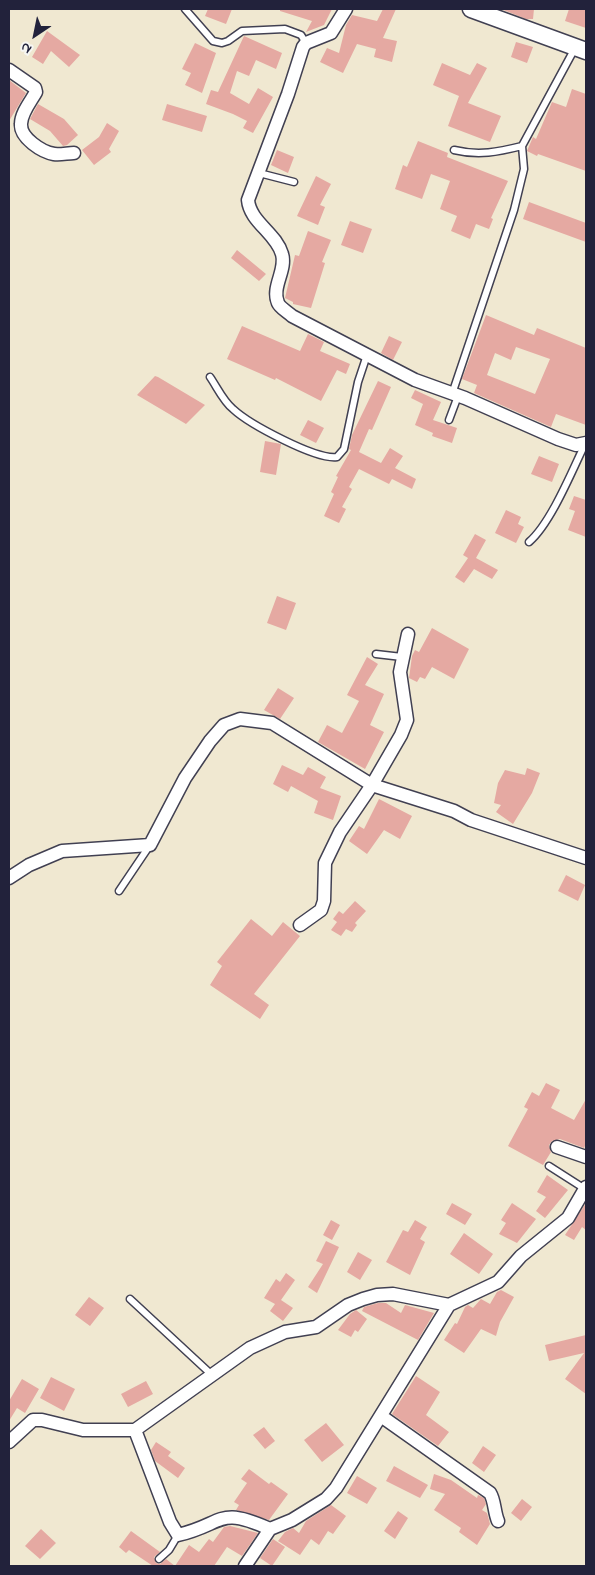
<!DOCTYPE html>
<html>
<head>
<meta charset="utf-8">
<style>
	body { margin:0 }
	#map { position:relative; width:595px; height:1575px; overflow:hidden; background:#f0e8d1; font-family:"Indie Flower",sans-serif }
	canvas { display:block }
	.frame { position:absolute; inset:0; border:10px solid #22223b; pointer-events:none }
	.north { position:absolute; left:10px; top:10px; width:50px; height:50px; -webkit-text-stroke:4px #f6f6f2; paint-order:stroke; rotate:214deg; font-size:14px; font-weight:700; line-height:20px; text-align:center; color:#22223b }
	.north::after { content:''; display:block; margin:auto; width:18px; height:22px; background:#22223b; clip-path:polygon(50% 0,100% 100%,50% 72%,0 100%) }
</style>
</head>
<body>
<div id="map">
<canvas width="595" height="1575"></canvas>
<div class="frame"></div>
<div class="north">N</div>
</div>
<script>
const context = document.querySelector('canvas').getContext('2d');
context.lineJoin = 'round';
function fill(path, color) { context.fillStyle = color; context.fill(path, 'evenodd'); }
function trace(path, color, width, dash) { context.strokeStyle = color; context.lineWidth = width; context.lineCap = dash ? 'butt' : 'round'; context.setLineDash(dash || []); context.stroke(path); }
fill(new Path2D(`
	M208,9H232L226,24L205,16Z
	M280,9H332L324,25L306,32L312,21L280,11Z
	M383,9H396L383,38L397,41L392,62L374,57L376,49L357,44L343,73L320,62L327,48L339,53L346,25L352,15L377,21Z
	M501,9H534L533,19H526Z
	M569,9H586V28L565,21Z
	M47,31L80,55L69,67L51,51L43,64L32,57Z
	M244,36L282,53L276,69L256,60L249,76L237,71L230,93L249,104L258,88L273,97L253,133L243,128L247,121L233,114L206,104L211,90L218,92Z
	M516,42L533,47L527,63L511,57Z
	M195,43L216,53L202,93L185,85L191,73L182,69Z
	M442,63L470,75L477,63L487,68L468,103L501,116L490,142L448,126L459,96L433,85Z
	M9,80L26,93L9,121Z
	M572,89L586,94V171L538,154L537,156L527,151L533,137L536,139L552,102L566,107Z
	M38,104L64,119L78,135L67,145L63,146L50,131L30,119Z
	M167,104L207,116L202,132L162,120Z
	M107,123L119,131L109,149L111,152L94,165L82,150L99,137Z
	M418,141L448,153L447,157L508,181L491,218L493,219L489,229L476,224L470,239L451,231L457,216L440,209L450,181L431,174L422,199L395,189L403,165L407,167Z
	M277,150L294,157L288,173L271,165Z
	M316,176L331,184L320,205L325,207L318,225L297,216Z
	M529,202L586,223V242L523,219Z
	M350,221L372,229L363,253L341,245Z
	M308,231L331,240L322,262L325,263L311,308L293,304V302L285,298L295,255L299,256Z
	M237,250L266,274L259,281L231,258Z
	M486,315L534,335L537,328L586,348V425L556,414L551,427L474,393L477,385L462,379ZM516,347L550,359L535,394L487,375L495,353L511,360Z
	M242,326L300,351L308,334L324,342L320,351L350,364L346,374L337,370L321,401L276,378L275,380L227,359Z
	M389,336L402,342L393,360L381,353Z
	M155,376L158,377L205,405L186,424L137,395Z
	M378,381L391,387L372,430L369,429L359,452L381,463L390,448L403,456L395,468L416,479L412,489L392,479L389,484L359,469L349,487L352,489L342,507L346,509L339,523L324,516L334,494L331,492L338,477L336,476L351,450L349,449L352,435Z
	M415,390L441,402L433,420L457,428L452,443L432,436L433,433L415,425L423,404L411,398Z
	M308,420L324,428L316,443L300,435Z
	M265,441L281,444L276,475L260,472Z
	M539,456L559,464L552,482L531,474Z
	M574,496L586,500V537L568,530L575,511L569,509Z
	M506,510L521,517L518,524L524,527L516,543L495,533Z
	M475,534L486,540L476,558L498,570L492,579L474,569L464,583L455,577L468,558L463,555Z
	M277,596L296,603L286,630L267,623Z
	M432,628L469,649L454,679L432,667L425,679L420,677L417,682L409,678L412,656L415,650L419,652Z
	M367,657L378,664L365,685L384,694L370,725L384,732L365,769L318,742L327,725L342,733L359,701L347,695Z
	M278,688L294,698L280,719L264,710Z
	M282,765L303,775L308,767L326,777L320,788L341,796L333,820L314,813L318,801L291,786L288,792L273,784Z
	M527,768L540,773L532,793L513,824L496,812L501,805L494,803L498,783L505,770L525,775Z
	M379,799L412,816L400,839L384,830L367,854L349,841L359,826L364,829Z
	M566,875L585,885L578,901L558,891Z
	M355,901L366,911L355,923L357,925L352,932L346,929L341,936L331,930L337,922L333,919L339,911L343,914Z
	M251,919L272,936L283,922L300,936L254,994L269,1005L260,1019L210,985L222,966L217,962Z
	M546,1083L560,1090L551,1108L574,1120L586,1099V1144L584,1148L560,1139L552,1141L549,1145L551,1152L543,1165L508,1146L528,1109L524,1107L532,1092L539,1096Z
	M547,1175L568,1190L545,1218L536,1211L546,1197L537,1192Z
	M452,1203L472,1214L465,1225L446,1214Z
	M512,1203L536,1219L517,1243L499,1234L506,1223L501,1220Z
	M586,1203V1230L582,1227L574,1240L565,1235Z
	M331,1220L340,1225L332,1240L323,1235Z
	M415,1220L427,1227L420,1239L425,1242L410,1275L386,1262L403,1230L408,1232Z
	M464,1233L493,1254L479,1274L450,1254Z
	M326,1241L339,1247L317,1293L308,1287L323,1264L316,1261Z
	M358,1252L372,1260L360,1280L347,1272Z
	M286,1273L295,1280L281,1300L293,1308L283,1321L270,1311L275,1304L264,1298L276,1279L280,1282Z
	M501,1290L514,1297L500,1322L496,1336L481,1329L464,1353L444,1340L455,1323L457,1324L465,1307L468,1305L473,1308L481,1299L490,1304L497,1292Z
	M89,1297L104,1308L90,1326L75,1315Z
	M378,1303H386L401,1313L405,1305L434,1313L418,1340L362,1311L364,1307Z
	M356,1310L367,1319L358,1332L355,1330L351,1337L338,1330L350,1314Z
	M586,1335V1394L565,1379L584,1353L549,1361L545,1345Z
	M416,1376L440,1392L426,1415L449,1432L438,1446L392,1414Z
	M51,1377L75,1389L64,1411L40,1398Z
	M22,1379L39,1389L25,1413L17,1408L9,1421V1401Z
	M146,1381L153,1394L128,1407L121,1394Z
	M326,1423L344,1445L322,1462L304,1440Z
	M264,1427L275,1441L265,1449L253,1435Z
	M156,1442L171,1452L168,1456L185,1468L178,1478L155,1461L151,1450Z
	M483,1446L496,1455L484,1472L472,1463Z
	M394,1466L428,1485L420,1498L386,1481Z
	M249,1469L269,1484L271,1482L288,1494L269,1520L236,1510L239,1505L234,1502L247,1483L241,1479Z
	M434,1474L451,1480L477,1498L478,1495L484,1498L486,1504L482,1510L487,1513L490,1524L477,1545L459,1532L461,1528L434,1510L445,1494L430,1489Z
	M357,1476L377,1488L367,1504L347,1493Z
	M522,1499L532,1507L521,1521L511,1513Z
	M331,1505L346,1516L333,1534L328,1531L319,1545L311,1539L300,1555L278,1541L285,1532L293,1528L299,1533L306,1521Z
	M398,1511L408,1518L395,1539L384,1531Z
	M230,1526L258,1533L242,1556L227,1547L214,1566H153L129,1550L126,1553L119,1547L131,1531L160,1552L154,1557L156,1563L160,1564L166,1559L175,1566L189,1545L199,1552L209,1539L213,1542L224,1527Z
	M41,1529L56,1543L40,1559L25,1546Z
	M273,1539L285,1547L272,1566L260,1558Z`), '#e5a9a2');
const service = new Path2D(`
	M185,9L213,41L222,43L228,41L242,31L285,29L301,35L306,43
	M454,150C479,156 498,152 522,146
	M259,173L294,182
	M210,377C217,387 223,401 233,409C249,424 316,460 337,457L344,449L358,382L367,355
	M452,394L514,210L524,169L522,146L575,48
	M449,420L458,396
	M529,542C551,523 572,471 585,444
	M376,654L402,657
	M119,891L150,845
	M549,1166L585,1189
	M130,1299L212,1375
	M159,1559L169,1550L178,1535`);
const minor = new Path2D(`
	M346,9L331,33L306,43L303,47L288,94L248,200C250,222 276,233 282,254C287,270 271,287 278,303C280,308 288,312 292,316L415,380L465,398L558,439L576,445L586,443
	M9,70L35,88L36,92C31,101 21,113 21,124C20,138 42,152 54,154C60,155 68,153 74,153
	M9,878L29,865L62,851L150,845L185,778L210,741L224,725L240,719L272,723L372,785L454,811L471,820L586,858
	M300,925L321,910L324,901L325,863L340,832L372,785L401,735L407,720L400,672L408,634
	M557,1147L586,1157
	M381,1416L490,1493C495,1501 494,1512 498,1521
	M135,1430L170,1522L178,1535C225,1524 217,1505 270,1529
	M9,1442L33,1420H42L83,1430H135L250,1348L285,1332L316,1327L348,1305L363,1299L377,1295L393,1294L449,1305L498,1282L521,1256L568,1218L586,1187
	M245,1566L270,1529L292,1520L326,1499L336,1488L449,1305`);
const tertiary = new Path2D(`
	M471,9L586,51`);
trace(service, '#414052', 9);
trace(minor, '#414052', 15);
trace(tertiary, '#414052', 19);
trace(service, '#fff', 6);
trace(minor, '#fff', 12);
trace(tertiary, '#fff', 16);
</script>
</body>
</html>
